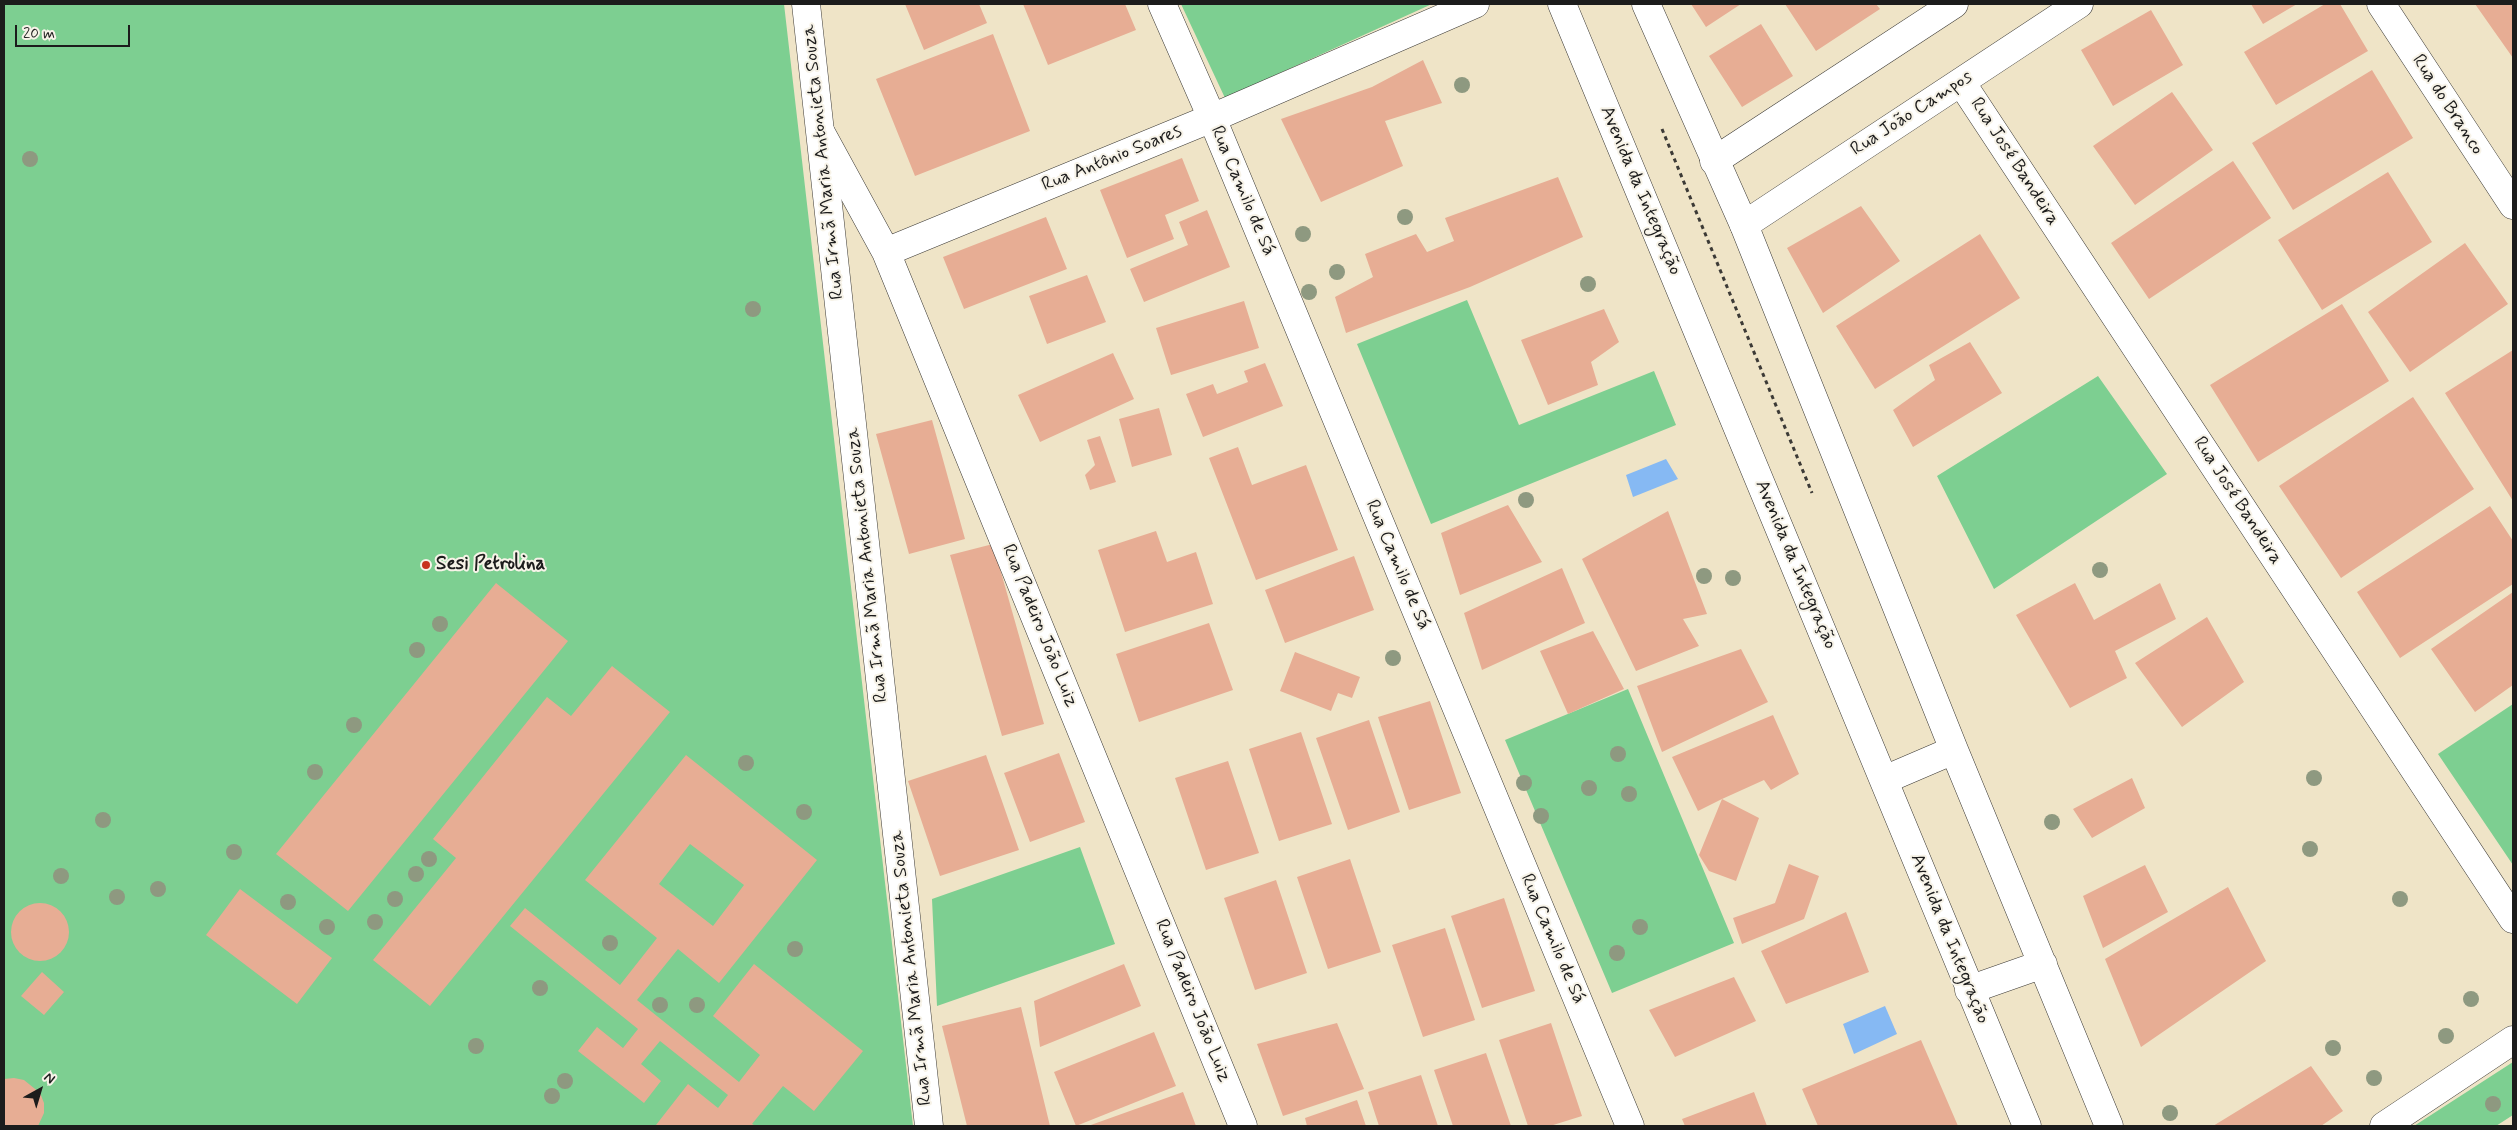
<!DOCTYPE html>
<html>
<head>
<meta charset="utf-8">
<style>
	body { margin:0 }
	#map { position:relative; width:2517px; height:1130px; overflow:hidden; background:#efe4c7; font-family:Mynerve,sans-serif }
	canvas { display:block }
	.frame { position:absolute; inset:0; border:5px solid #1c1c1c; pointer-events:none }
	.north { position:absolute; left:15px; top:1065px; width:50px; height:50px; -webkit-text-stroke:4px #f7f3e8; paint-order:stroke; rotate:39deg; font-size:14px; font-weight:700; line-height:20px; text-align:center; color:#1c1c1c }
	.north::after { content:''; display:block; margin:auto; width:18px; height:22px; background:#1c1c1c; clip-path:polygon(50% 0,100% 100%,50% 72%,0 100%) }
	.scale { position:absolute; left:15px; top:25px; width:115px; height:22px; box-sizing:border-box; border:2px solid #1c1c1c; border-top:0; padding-left:6px; font-size:15px; line-height:18px; white-space:nowrap; color:#1c1c1c; -webkit-text-stroke:4px #f7f3e8; paint-order:stroke }
</style>
</head>
<body>
<div id="map">
<canvas width="2517" height="1130"></canvas>
<div class="frame"></div>
<div class="north">N</div>
<div class="scale">20 m</div>
</div>
<script>
const context = document.querySelector('canvas').getContext('2d');
context.lineJoin = 'round';
function fill(path, color) { context.fillStyle = color; context.fill(path, 'evenodd'); }
function trace(path, color, width, dash) { context.strokeStyle = color; context.lineWidth = width; context.lineCap = dash ? 'butt' : 'round'; context.setLineDash(dash || []); context.stroke(path); }
function write(font, color, halo, rows, align = 'center') {
  context.font = font + ' Mynerve,sans-serif'; context.lineWidth = 4; context.setLineDash([]); context.textBaseline = 'middle'; context.strokeStyle = halo; context.fillStyle = color; for (const [text, x, y, turn = 0] of rows) {
    context.save(); context.translate(x, y); context.rotate((+turn || 0) * Math.PI / 180); context.textAlign = isNaN(turn) ? turn : align; if (halo) context.strokeText(text, 0, 0); context.fillText(text, 0, 0); context.restore();
  }
}
fill(new Path2D(`
	M4,4H784L913,1126H4Z
	M1181,4H1432L1225,98Z
	M1467,300L1519,425L1654,371L1676,425L1431,524L1357,344Z
	M2098,376L2167,474L1994,589L1937,476Z
	M1628,689L1734,943L1612,993L1505,740Z
	M2513,704V865L2438,754Z
	M1080,847L1115,944L937,1006L932,899Z
	M2513,1062V1115L2496,1126H2414Z`), '#7dcf91');
fill(new Path2D(`
	M1666,459L1678,479L1633,497L1626,475Z
	M1885,1006L1897,1034L1854,1054L1843,1024Z`), '#86b9f3');
fill(new Path2D(`
	M905,4H979L987,23L924,50Z
	M1023,4H1125L1136,30L1048,65Z
	M1691,4H1741L1706,27Z
	M1785,4H1876L1880,9L1816,51Z
	M2251,4H2297L2263,24Z
	M2325,4H2340L2368,51L2276,105L2244,52Z
	M2475,4H2513V58Z
	M2151,10L2183,65L2113,106L2081,50Z
	M1761,24L1793,76L1742,107L1709,56Z
	M993,34L1030,131L915,176L876,79Z
	M1423,60L1442,103L1385,121L1403,166L1321,202L1281,119L1372,87Z
	M2372,70L2413,138L2293,210L2252,143Z
	M2172,92L2213,150L2135,205L2093,146Z
	M1182,158L1199,201L1165,215L1174,239L1127,258L1100,190Z
	M2233,161L2271,218L2149,299L2111,243Z
	M2388,172L2432,242L2322,310L2278,240Z
	M1558,177L1583,237L1470,287L1346,333L1335,297L1373,277L1365,254L1416,234L1427,252L1454,241L1445,218Z
	M1861,206L1900,261L1823,313L1787,248Z
	M1207,210L1230,267L1144,302L1130,269L1188,245L1179,222Z
	M1046,217L1067,269L964,309L943,257Z
	M1980,234L2020,298L1875,389L1836,326Z
	M2465,243L2508,304L2410,372L2368,312Z
	M1087,275L1106,322L1047,344L1029,296Z
	M1244,301L1259,348L1171,375L1156,328Z
	M2342,304L2389,381L2258,462L2210,385Z
	M1604,309L1619,342L1591,362L1598,385L1548,405L1521,340Z
	M1970,342L2002,393L1913,447L1893,410L1935,380L1929,365Z
	M2513,350V501L2445,393Z
	M1113,353L1134,399L1040,442L1018,395Z
	M1265,363L1283,406L1203,437L1186,394L1213,384L1217,394L1248,382L1244,371Z
	M2413,397L2474,489L2341,578L2279,486Z
	M1159,408L1172,455L1132,467L1119,419Z
	M932,420L965,539L909,554L876,434Z
	M1100,436L1116,482L1090,490L1085,475L1095,465L1087,440Z
	M1238,447L1252,485L1306,465L1338,550L1256,580L1209,458Z
	M1508,505L1542,562L1460,595L1441,533Z
	M2490,506L2513,541V584L2400,658L2357,592Z
	M1668,511L1707,614L1683,619L1699,646L1636,671L1582,559Z
	M1156,531L1167,562L1196,552L1213,604L1125,632L1098,550Z
	M993,544L1044,724L1002,736L950,555Z
	M1354,556L1374,610L1285,643L1265,590Z
	M1562,568L1585,623L1482,670L1464,613Z
	M496,583L568,641L348,911L276,854Z
	M2075,583L2094,620L2160,583L2176,619L2115,651L2127,678L2070,708L2016,615Z
	M2513,592V685L2475,712L2431,649Z
	M2207,617L2244,682L2182,727L2135,663Z
	M1209,623L1233,690L1139,722L1116,654Z
	M1593,631L1624,689L1568,714L1540,651Z
	M1741,649L1768,702L1662,752L1637,686Z
	M1295,652L1360,677L1352,698L1338,693L1331,711L1280,691Z
	M612,666L670,712L430,1006L373,960L456,858L433,839L547,697L571,716Z
	M1430,701L1461,793L1409,810L1378,717Z
	M1773,715L1799,774L1771,790L1764,780L1722,799L1759,818L1736,881L1709,871L1699,855L1722,799L1698,811L1672,757Z
	M1369,720L1400,812L1348,830L1316,738Z
	M1301,732L1332,824L1279,841L1249,749Z
	M1059,753L1085,822L1030,842L1004,773Z
	M686,755L817,860L719,983L678,949L637,1000L739,1082L760,1055L713,1016L754,964L863,1051L814,1111L783,1086L752,1124L756,1126H658L656,1125L688,1084L718,1108L728,1095L660,1041L641,1064L661,1081L644,1103L578,1051L597,1027L623,1048L638,1029L510,926L525,908L620,985L657,938L585,880ZM690,844L744,885L713,926L659,884Z
	M986,755L1019,850L940,876L908,781Z
	M1228,761L1259,853L1206,870L1175,778Z
	M2132,778L2145,808L2092,838L2073,809Z
	M1350,859L1381,952L1328,969L1297,877Z
	M1789,864L1819,876L1804,919L1742,944L1733,918L1775,903Z
	M2145,865L2168,912L2103,948L2083,896Z
	M1276,880L1307,973L1255,990L1224,898Z
	M2228,887L2266,961L2141,1047L2105,959Z
	M240,889L332,958L297,1004L206,935Z
	M1504,898L1535,991L1482,1008L1451,916Z
	M11 932a29 29 0 1 1 58 0a29 29 0 1 1-58 0Z
	M1846,912L1869,972L1786,1004L1761,951Z
	M1445,928L1475,1020L1423,1037L1392,945Z
	M1124,964L1141,1006L1040,1047L1034,1001Z
	M42,972L64,992L44,1015L21,996Z
	M1734,977L1756,1021L1675,1057L1649,1010Z
	M1021,1007L1050,1126H967L942,1026Z
	M1337,1023L1364,1089L1283,1116L1257,1044Z
	M1551,1023L1582,1116L1550,1126H1528L1499,1040Z
	M1154,1032L1176,1086L1076,1126L1054,1072Z
	M1921,1040L1958,1126H1818L1802,1089Z
	M1486,1053L1511,1126H1453L1434,1070Z
	M2311,1066L2343,1111L2321,1126H2213Z
	M1421,1075L1438,1126H1379L1368,1092Z
	M14,1078L24,1080L40,1093L44,1103V1113L38,1126H4V1079Z
	M1183,1092L1196,1126H1088Z
	M1754,1092L1767,1126H1685L1682,1119Z
	M1357,1100L1366,1126H1307L1305,1118Z`), '#e7ad94');
const minor = new Path2D(`
	M1162,4L1212,118L1630,1126
	M2381,4L2513,205
	M1961,82L2513,919
	M821,133L886,252L1243,1126
	M1714,161L1954,4
	M1744,225L2079,4
	M886,252L1212,118L1475,4`);
const tertiary = new Path2D(`
	M806,4L929,1126
	M2384,1126L2513,1040`);
const primary = new Path2D(`
	M1562,4L2027,1126
	M1646,4L1744,225L1954,750L2109,1126
	M1884,780L1954,750
	M1969,990L2043,964`);
trace(minor, '#3c3a36', 29);
trace(tertiary, '#3c3a36', 29);
trace(primary, '#3c3a36', 29);
trace(new Path2D(`
	M1662,129L1812,493`), '#3c3a36', 3, [4, 4]);
trace(minor, '#fff', 28);
trace(tertiary, '#fff', 28);
trace(primary, '#fff', 28);
context.fillStyle = '#8e9980';
for (const [x, y] of [
	[1462,85],
	[30,159],
	[1405,217],
	[1303,234],
	[1337,272],
	[1588,284],
	[1309,292],
	[753,309],
	[1526,500],
	[2100,570],
	[1704,576],
	[1733,578],
	[440,624],
	[417,650],
	[1393,658],
	[354,725],
	[1618,754],
	[746,763],
	[315,772],
	[2314,778],
	[1524,783],
	[1589,788],
	[1629,794],
	[804,812],
	[1541,816],
	[103,820],
	[2052,822],
	[2310,849],
	[234,852],
	[429,859],
	[416,874],
	[61,876],
	[158,889],
	[117,897],
	[395,899],
	[2400,899],
	[288,902],
	[375,922],
	[327,927],
	[1640,927],
	[610,943],
	[795,949],
	[1617,953],
	[540,988],
	[2471,999],
	[660,1005],
	[697,1005],
	[2446,1036],
	[476,1046],
	[2333,1048],
	[2374,1078],
	[565,1081],
	[552,1096],
	[2493,1104],
	[2170,1113]
]) { context.beginPath(); context.arc(x, y, 8, 0, 2 * Math.PI); context.fill(); }
for (const [x, y, r, color] of [
	[426,565,5,"#c8321e"]
]) { const dot = new Path2D(); dot.arc(x, y, r, 0, 2 * Math.PI); context.fillStyle = color; context.fill(dot); trace(dot, '#f7f3e8', 2); }
write('19px', '#1c1c1c', '#f7f3e8', [
	["Rua do Branco",2447,105,57],
	["Rua João Campos",1912,114,-33],
	["Rua Antônio Soares",1112,159,-22],
	["Rua Irmã Maria Antonieta Souza",824,162,-96],
	["Rua José Bandeira",2014,162,57],
	["Rua Camilo de Sá",1242,191,67],
	["Avenida da Integração",1640,191,67],
	["Rua José Bandeira",2237,501,57],
	["Rua Irmã Maria Antonieta Souza",868,565,-96],
	["Rua Camilo de Sá",1397,565,67],
	["Avenida da Integração",1795,565,67],
	["Rua Padeiro João Luiz",1039,626,68],
	["Rua Camilo de Sá",1552,939,67],
	["Avenida da Integração",1949,939,68],
	["Rua Irmã Maria Antonieta Souza",912,968,-96],
	["Rua Padeiro João Luiz",1192,1001,68]
]);
write('bold 19px', '#1c1c1c', '#f7f3e8', [
	["Sesi Petrolina",436,565]
], 'left');
</script>
</body>
</html>
